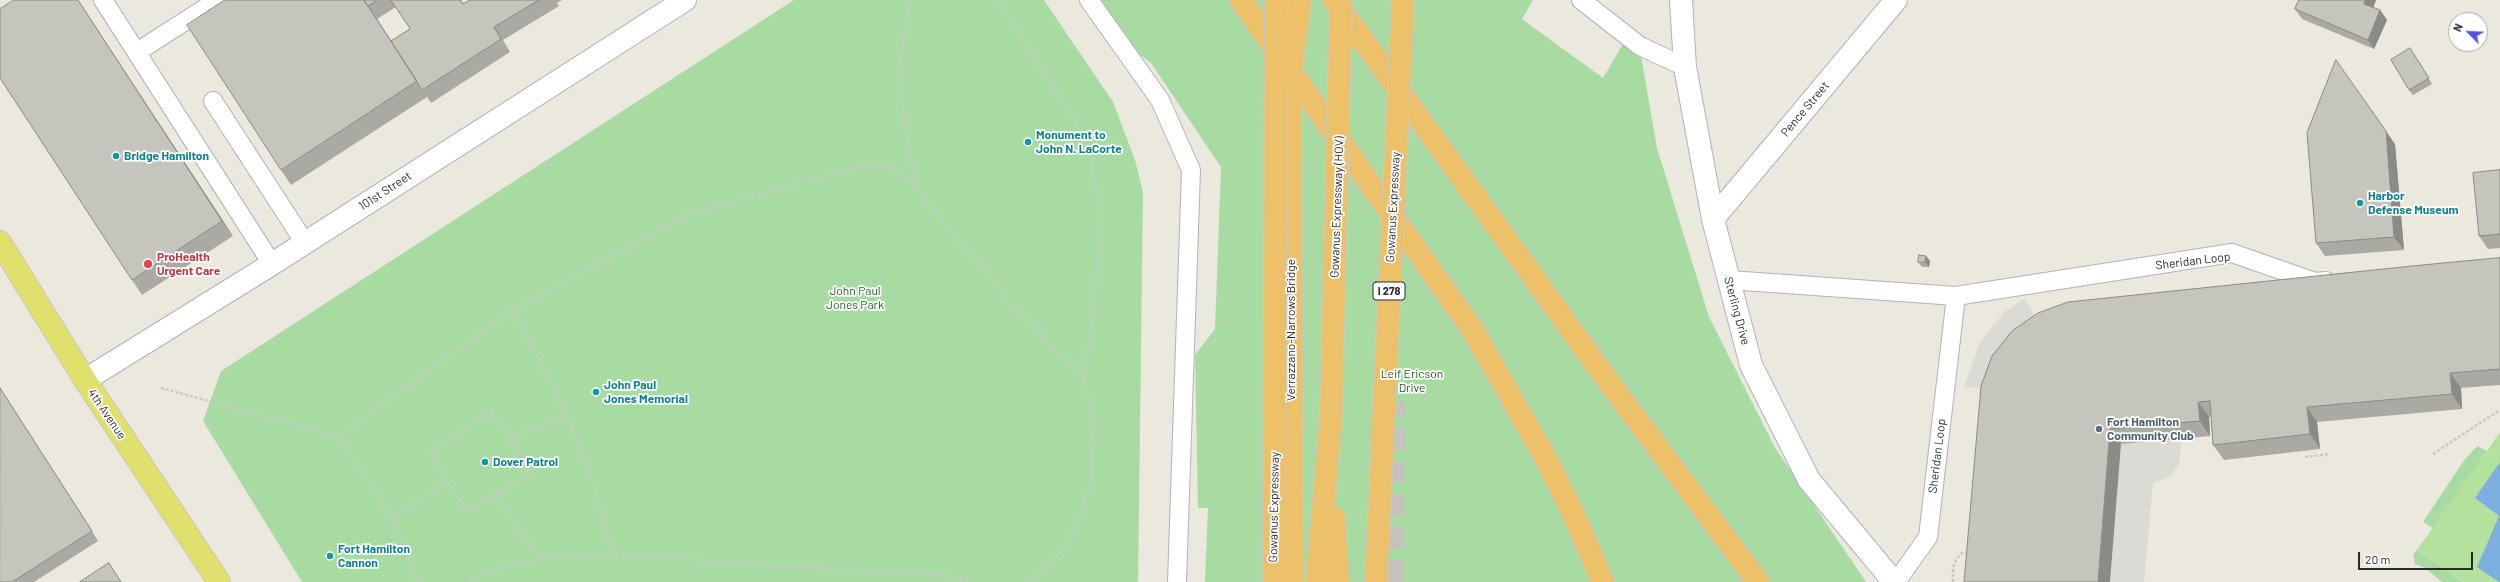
<!DOCTYPE html>
<html>
<head>
<meta charset="utf-8">
<style>
	body { margin:0 }
	#map { position:relative; width:2500px; height:582px; overflow:hidden; background:#ebe8de; font-family:Barlow,sans-serif }
	canvas { display:block }
	.north { position:absolute; left:2448px; top:12px; width:40px; height:40px; box-sizing:border-box; background:#fff; border:1px solid #aaa; border-radius:50%; rotate:294deg; font-size:11px; font-weight:700; line-height:16px; text-align:center; color:#2a2a2a }
	.north::after { content:''; display:block; margin:auto; width:14px; height:18px; background:#5851e5; clip-path:polygon(50% 0,100% 100%,50% 72%,0 100%) }
	.scale { position:absolute; left:2358px; top:552px; width:115px; height:18px; box-sizing:border-box; border:2px solid #2a2a2a; border-top:0; padding-left:5px; font-size:12px; line-height:14px; white-space:nowrap; color:#2a2a2a; -webkit-text-stroke:3px #fff; paint-order:stroke }
</style>
</head>
<body>
<div id="map">
<canvas width="2500" height="582"></canvas>
<div class="north">N</div>
<div class="scale">20 m</div>
</div>
<script>
const context = document.querySelector('canvas').getContext('2d');
context.lineJoin = 'round';
function fill(path, color) { context.fillStyle = color; context.fill(path, 'evenodd'); }
function trace(path, color, width, dash) { context.strokeStyle = color; context.lineWidth = width; context.lineCap = dash ? 'butt' : 'round'; context.setLineDash(dash || []); context.stroke(path); }
function write(font, color, halo, rows, align = 'center') {
  context.font = font + ' Barlow,sans-serif'; context.lineWidth = 3.5; context.setLineDash([]); context.textBaseline = 'middle'; context.strokeStyle = halo; context.fillStyle = color; for (const [text, x, y, turn = 0] of rows) {
    context.save(); context.translate(x, y); context.rotate((+turn || 0) * Math.PI / 180); context.textAlign = isNaN(turn) ? turn : align; if (halo) context.strokeText(text, 0, 0); context.fillText(text, 0, 0); context.restore();
  }
}
fill(new Path2D(`
	M794,0H1044L1113,102L1135,160L1143,192L1138,582H302L203,421L221,371Z
	M1101,0H1533L1522,19L1603,78L1623,44L1641,56L1657,148L1709,317L1774,446L1866,582H1205L1208,508H1198L1195,355L1215,329L1221,167L1151,63L1138,53Z
	M2477,446L2487,451L2433,528L2423,522L2463,462Z
	M2417,550L2463,582H2442L2425,568L2415,564L2413,555Z`), '#a7dba1');
fill(new Path2D(`
	M2500,432V582H2463L2417,550Z`), '#b5e19e');
fill(new Path2D(`
	M2024,299L2044,330L1995,388L1964,387L1979,344L2004,312Z
	M2182,438L2179,465L2169,477L2153,483L2144,582H2110L2121,444Z`), '#dbdad4');
fill(new Path2D(`
	M2500,462V582H2499L2477,567L2499,516L2475,498Z`), '#7dafe1');
trace(new Path2D(`
	M1393,582L1394,401`), '#c4c2ba', 22, [22, 11]);
const service = new Path2D(`
	M103,0L272,264
	M1089,0L1160,100L1191,170L1177,582
	M1581,0L1640,46L1685,67
	M137,52L218,0
	M213,101L305,243
	M1729,280L1956,296L1928,537L1896,582
	M1956,296L2232,253L2315,282L2326,281`);
const minor = new Path2D(`
	M1681,0L1685,67L1713,219L1751,365L1809,480L1894,582
	M1713,219L1896,0
	M85,380L272,264L685,0`);
const primary = new Path2D(`
	M0,242L85,380L219,582`);
const motorway = new Path2D(`
	M1241,0L1472,329L1544,455L1571,509L1603,582
	M1334,0L1608,381L1758,582
	M1290,78L1292,582
	M1334,518L1338,582
	M1317,582L1331,415`);
trace(service, '#b2b2bc', 20);
trace(minor, '#b2b2bc', 24);
trace(primary, '#c8c8c8', 24);
trace(motorway, '#c8c8c8', 24);
trace(new Path2D(`
	M908,0L901,58L904,125L917,188L966,250L1053,348L1084,375L1094,425L1090,485L1073,533L1050,565L1028,582
	M997,0C1014,26 1030,51 1047,77C1064,104 1083,131 1091,163C1107,221 1093,315 1084,375
	M513,310L567,415L594,487L612,555
	M161,388L338,436L513,310L689,214L856,167H893L917,188
	M338,436L392,518L418,582
	M510,438L567,415
	M2433,454L2500,410
	M2305,457L2330,454
	M496,494L531,473L492,411L429,453L466,512L496,494L540,558
	M392,518L446,483
	M465,582C548,542 646,557 735,563C807,567 880,572 952,576L971,582
	M1953,582C1953,570 1952,561 1962,553L1969,554`), '#c8c8c8', 2.5, [3, 2]);
trace(service, '#fff', 18);
trace(minor, '#fff', 22);
trace(primary, '#e0e06d', 22);
trace(motorway, '#ebc068', 22);
const motorwayBridge = new Path2D(`
	M1290,78L1300,0
	M1331,415L1341,0
	M1274,582L1276,0
	M1376,582L1403,0`);
trace(motorwayBridge, '#c8c8c8', 24, []);
trace(motorwayBridge, '#ebc068', 22);
fill(new Path2D(`
	M78,0L233,236L142,295L132,280Z
	M225,0H461L464,4L470,0H562L557,3L559,6L503,40L510,52L431,103L427,97L291,185L281,170ZM396,7L410,29L391,41L377,19Z
	M2299,0H2376L2373,8L2380,10L2387,20L2374,49L2302,19L2295,9Z
	M2414,54L2432,84L2413,95L2409,90Z
	M2395,144L2404,250L2325,256L2316,243Z
	M2500,170V248L2488,249L2479,236Z
	M1926,256L1930,261L1929,267H1922L1918,262Z
	M2500,258V385L2461,388L2462,409L2317,422L2320,449L2224,460L2213,445L2211,417H2209L2210,436L2121,444L1981,386Z
	M0,388L98,541L34,582H0Z`), '#aaa9a3');
fill(new Path2D(`
	M78,0L233,236L222,221Z
	M2365,0H2376L2371,14L2364,4Z
	M368,7L377,19L423,90Z
	M2380,10L2387,20L2374,49L2368,40Z
	M2386,131L2395,144L2404,250L2394,237Z
	M1926,256L1930,261L1929,267L1925,262Z
	M2450,373L2461,388L2462,409L2452,394Z
	M0,388L98,541L92,531Z
	M2198,402L2209,417L2210,436L2200,421Z
	M2307,407L2317,422L2320,449L2310,434Z
	M2110,429L2121,444L2110,582H2098Z`), '#8b8a84');
const building = new Path2D(`
	M14,0H78L222,221L132,280L0,78V9Z
	M225,0H364L417,81L281,170L187,25Z
	M364,0H377L368,6Z
	M391,0H460L463,4L470,0H539L494,27L501,39L422,90L391,41L410,29Z
	M2299,0H2365L2364,4L2380,10L2368,40L2295,9Z
	M2410,48L2429,78L2409,90L2391,60Z
	M2336,60L2386,131L2394,237L2316,243L2307,133Z
	M2500,170V234L2479,236L2473,173Z
	M1919,255L1926,256L1925,262H1918Z
	M2500,258V369L2450,373L2452,394L2307,407L2310,434L2213,445L2210,401L2198,402L2200,421L2110,429L2098,582H1964L1981,386L1992,356L2012,331L2038,313L2068,302L2412,266Z
	M0,388L92,531L12,582H0Z
	M109,563L121,582H80Z`);
fill(building, '#c6c5bd');
trace(building, '#8b8a84', 1);
for (const [x, y, r, color] of [
	[1028,142,4,"#0f9aa8"],
	[116,156,4,"#0f9aa8"],
	[2360,203,4,"#0f9aa8"],
	[148,264,5,"#e0444e"],
	[596,392,4,"#0f9aa8"],
	[2099,429,4,"#5c6f8a"],
	[485,462,4,"#0f9aa8"],
	[330,556,4,"#0f9aa8"]
]) { const dot = new Path2D(); dot.arc(x, y, r, 0, 2 * Math.PI); context.fillStyle = color; context.fill(dot); trace(dot, '#fff', 1.5); }
for (const [x, y, w] of [
	[1389,291,32]
]) { const box = new Path2D(); box.roundRect(x - w / 2, y - 9, w, 18, 3); context.fillStyle = '#fff'; context.fill(box); trace(box, '#2a2a2a', 1); }
write('bold 11px', '#2a2a2a', null, [
	["I 278",1389,291]
]);
write('12px', '#2a2a2a', '#fff', [
	["Pence Street",1805,109,-50],
	["101st Street",385,191,-33],
	["Gowanus Expressway (HOV)",1337,207,-88],
	["Gowanus Expressway",1393,207,-87],
	["Sheridan Loop",2193,261,-7],
	["Sterling Drive",1737,311,75],
	["Verrazzano-Narrows Bridge",1291,330,-90],
	["4th Avenue",107,414,56],
	["Sheridan Loop",1937,456,-83],
	["Gowanus Expressway",1274,507,-89]
]);
write('bold 12px', '#0d838f', '#fff', [
	["Monument to",1036,135],
	["John N. LaCorte",1036,149],
	["Bridge Hamilton",124,156],
	["Harbor",2368,196],
	["Defense Museum",2368,210],
	["John Paul",604,385],
	["Jones Memorial",604,399],
	["Dover Patrol",493,462],
	["Fort Hamilton",338,549],
	["Cannon",338,563]
], 'left');
write('bold 12px', '#be3a42', '#fff', [
	["ProHealth",157,257],
	["Urgent Care",157,271]
], 'left');
write('12px', '#235f24', '#fff', [
	["John Paul",855,291],
	["Jones Park",855,305],
	["Leif Ericson",1412,374],
	["Drive",1412,388]
]);
write('bold 12px', '#4e5e75', '#fff', [
	["Fort Hamilton",2107,422],
	["Community Club",2107,436]
], 'left');
</script>
</body>
</html>
